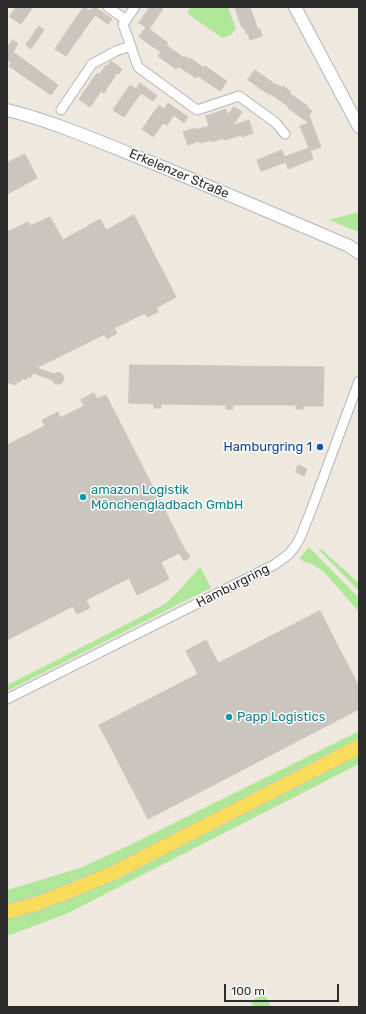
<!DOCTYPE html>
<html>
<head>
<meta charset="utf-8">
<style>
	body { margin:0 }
	#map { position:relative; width:366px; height:1014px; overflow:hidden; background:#efe8de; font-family:Rubik,sans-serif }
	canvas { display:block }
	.frame { position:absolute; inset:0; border:8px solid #2c2c2c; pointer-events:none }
	.scale { position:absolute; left:224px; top:984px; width:115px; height:18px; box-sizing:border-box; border:2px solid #2c2c2c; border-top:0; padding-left:5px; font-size:12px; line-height:14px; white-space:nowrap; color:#2c2c2c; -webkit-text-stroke:3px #fff; paint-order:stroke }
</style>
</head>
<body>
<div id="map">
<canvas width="366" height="1014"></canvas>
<div class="frame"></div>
<div class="scale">100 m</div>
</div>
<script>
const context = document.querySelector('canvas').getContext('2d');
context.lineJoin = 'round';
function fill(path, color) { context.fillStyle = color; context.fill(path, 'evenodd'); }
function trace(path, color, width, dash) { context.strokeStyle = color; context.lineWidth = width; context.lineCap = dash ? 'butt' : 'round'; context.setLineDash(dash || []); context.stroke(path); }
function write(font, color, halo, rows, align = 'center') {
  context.font = font + ' Rubik,sans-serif'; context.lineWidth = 3; context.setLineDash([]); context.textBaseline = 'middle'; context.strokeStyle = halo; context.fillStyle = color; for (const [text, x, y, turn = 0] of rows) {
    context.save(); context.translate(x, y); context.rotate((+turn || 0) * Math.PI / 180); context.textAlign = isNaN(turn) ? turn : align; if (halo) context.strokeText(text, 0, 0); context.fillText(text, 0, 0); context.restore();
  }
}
fill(new Path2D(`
	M191,7H228L236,29L232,34L222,38L187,13Z
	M359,212V232L329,220Z
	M309,547L359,598V612L325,573L312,564L302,561L300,558Z
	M321,549L359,583V591L319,550Z
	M200,567L211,588L7,691V685L98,639L165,604L178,592Z
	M359,731V740L139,854L42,896L7,906V890L80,868L130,845Z
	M359,753V764L66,914L7,936V918Z
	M264,994L272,1007H254L250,1002Z`), '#afe799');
const building = new Path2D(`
	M16,7H33L21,24L10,17Z
	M84,7L90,11L93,7H95L112,19L108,24L95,15L66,56L55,49Z
	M150,7H164L149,29L168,43L166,45L184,58L185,56L190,60V58L204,68L205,66L227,81L220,91L198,76L196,78L178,66L176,69L158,56L161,52L139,37L146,27L139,23Z
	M240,7H250L258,30L260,29L262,36L250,40L248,33L246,34L244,27L242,28L235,8Z
	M39,26L44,30L31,49L26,45Z
	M13,40L18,44L13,52L58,85L51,95L9,66L11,62L7,60V48Z
	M111,61L122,69L119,74L117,73L104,93L101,91L90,107L79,99L97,73L99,75L106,65L107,66Z
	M255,70L276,85L277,84L282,88L283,86L291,92L290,94L308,106L307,108L312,111L309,116L321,147L310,151L313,159L288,169L286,162L261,171L257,160L282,150L284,157L309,148L300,126L309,123L288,108V106L271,94L270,95L248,80Z
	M140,83L157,96L153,101L141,93L124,117L113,110L130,85L136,89Z
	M168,103L188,117L184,123L174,115L167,125L163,123L153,137L142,129L159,105L164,109Z
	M234,107L242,112L233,125L249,120L253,133L242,137L241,135L224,140L223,138L212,142L211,140L200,143L199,141L188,145L183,132L195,128V130L209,126L206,116L226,109L228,115Z
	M25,154L37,178L7,194V163Z
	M134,215L176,297L156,308L158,312L147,317L145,313L114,328L117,333L107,339L105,334L36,368L54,374L58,372L62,374L64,379L62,383L60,384H55L52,380L33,373L31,377L28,376L26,380L23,378L20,382L17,381L16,385L7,382V232L28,222L30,226L50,217L63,240L100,219L106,230Z
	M130,365L324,367L323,406H303V409H296V405H232L233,409H226V405L161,404V408H154V404L129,403Z
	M94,393L97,399L106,395L186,552H187L190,557L184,561L179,553L161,562L169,579L137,595L129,578L86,600L90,608L77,614L73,606L7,640V445L45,426L42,420L58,412L60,418L84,406L81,400Z
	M298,465L307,469L304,476L296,472Z
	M320,611L359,687V709L148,819L99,725L198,674L186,651L206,640L218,663Z`);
fill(building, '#cac5be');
trace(building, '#cac5b7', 1);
const street = new Path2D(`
	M108,7L126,20
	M135,7L123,24L138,67L197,110L239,96L276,123L285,134
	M61,110L92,64L116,51L131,46
	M7,699L274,565L289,554L296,545L300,538L312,508L359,381`);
const secondary = new Path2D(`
	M295,7L359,127
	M7,110C52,121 95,140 138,157C209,186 279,216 349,246L359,253`);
const primary = new Path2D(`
	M7,912L39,903L75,889L115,872L359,747`);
trace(street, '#b2b4c1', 11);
trace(secondary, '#b2b4c1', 14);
trace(primary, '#c8c8c8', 16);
trace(street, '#fff', 9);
trace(secondary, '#fff', 12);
trace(primary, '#f8dc5a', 14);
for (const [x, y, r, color] of [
	[320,447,4,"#1a4fb4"],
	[83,497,4,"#0f9aa8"],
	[229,717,4,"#0f9aa8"]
]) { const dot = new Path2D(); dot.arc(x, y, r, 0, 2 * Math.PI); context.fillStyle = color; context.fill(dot); trace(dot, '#fff', 1.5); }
write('13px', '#2c2c2c', '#fff', [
	["Erkelenzer Straße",179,174,23],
	["Hamburgring",233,586,-27]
]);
write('13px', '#164399', '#fff', [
	["Hamburgring 1",312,447]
], 'right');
write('13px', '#0d838f', '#fff', [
	["amazon Logistik",91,490],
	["Mönchengladbach GmbH",91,505],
	["Papp Logistics",237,717]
], 'left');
</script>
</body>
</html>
